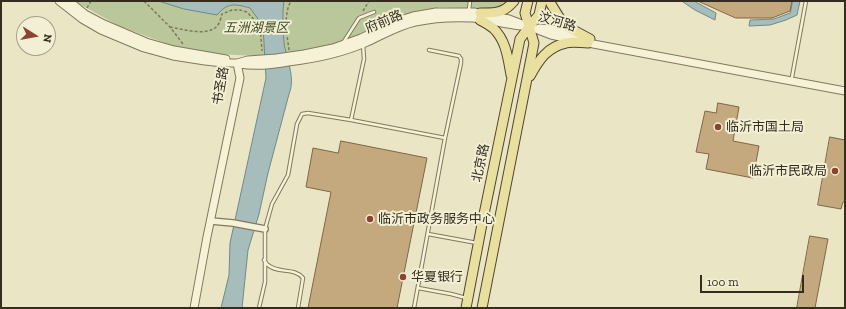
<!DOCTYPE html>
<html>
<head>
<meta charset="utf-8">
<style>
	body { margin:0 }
	#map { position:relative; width:846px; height:309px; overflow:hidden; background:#eae5c5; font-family:"Zilla Slab",serif }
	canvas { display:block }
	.frame { position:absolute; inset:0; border:2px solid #342d1f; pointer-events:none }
	.north { position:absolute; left:16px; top:16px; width:40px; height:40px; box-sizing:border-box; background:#f2efd4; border:1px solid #a6a18c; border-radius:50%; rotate:101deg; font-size:11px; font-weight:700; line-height:16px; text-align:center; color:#342d1f }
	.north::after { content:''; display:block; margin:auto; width:14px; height:18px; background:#8c4332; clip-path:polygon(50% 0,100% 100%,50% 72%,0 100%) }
	.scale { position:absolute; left:700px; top:275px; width:104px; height:18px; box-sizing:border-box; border:2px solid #342d1f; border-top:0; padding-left:5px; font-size:12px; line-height:14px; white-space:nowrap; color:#342d1f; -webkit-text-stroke:3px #f2efd4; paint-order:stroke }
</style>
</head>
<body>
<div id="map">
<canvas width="846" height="309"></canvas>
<div class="frame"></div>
<div class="north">N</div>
<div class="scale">100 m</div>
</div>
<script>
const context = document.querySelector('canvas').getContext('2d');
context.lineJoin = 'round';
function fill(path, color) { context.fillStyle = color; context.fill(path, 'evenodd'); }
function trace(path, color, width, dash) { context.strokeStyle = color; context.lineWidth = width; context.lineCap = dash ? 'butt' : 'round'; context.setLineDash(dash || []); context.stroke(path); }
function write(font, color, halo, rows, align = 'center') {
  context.font = font + ' "Zilla Slab","Noto Sans SC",serif'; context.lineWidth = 4; context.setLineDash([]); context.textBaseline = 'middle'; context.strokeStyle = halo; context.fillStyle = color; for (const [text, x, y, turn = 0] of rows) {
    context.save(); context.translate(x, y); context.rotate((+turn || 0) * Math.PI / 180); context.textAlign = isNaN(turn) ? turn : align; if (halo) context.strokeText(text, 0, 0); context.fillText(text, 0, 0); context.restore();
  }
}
fill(new Path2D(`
	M74,1H505L499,7L479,9L440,7L395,17L357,36L339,41L332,46L316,47L299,51L258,56L213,54L181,49L119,26Z`), '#b9c79a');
const water = new Path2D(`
	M159,1H284C282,14 283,29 284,42C286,59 296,77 289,94L268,173L259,214L248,250L242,308H221L229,275L230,243L266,78L263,26L250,8C235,4 228,2 217,15L184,9Z
	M682,1H694L716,13L715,20L695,10Z
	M793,1H800L797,15L786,20L770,25L749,26L750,20L774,19L790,13Z`);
fill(water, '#a6bdbb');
trace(water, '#6e8a89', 1);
const building = new Path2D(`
	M698,1H792L790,11L772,18H736Z
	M718,103L739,107L733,141L759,146L753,178L706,169L709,154L696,152L705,111L716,113Z
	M830,137L845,140V202H843L841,209L818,205Z
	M341,141L427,158L397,308H308L331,192L306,187L313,148L338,153Z
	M810,236L828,239L815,308H797Z`);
fill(building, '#c4a87e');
trace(building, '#7f6745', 1);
const service = new Path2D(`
	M469,10L470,1
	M343,43L359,18L374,12
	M429,50L459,56L461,59V63L445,138
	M792,77L806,1
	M351,120L364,59L363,44
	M428,234L477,243
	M264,260C265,261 267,265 268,265C278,274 294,267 303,278L298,308
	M418,288L451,294L466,298
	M259,308L265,282V229L272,204L288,175L297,124L302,114L308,113L351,120L445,138L414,308`);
const minor = new Path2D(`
	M211,221L233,223L265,229`);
const tertiary = new Path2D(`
	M59,1L82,19L101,30L144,48L173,56L205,61L223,63H237L248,60L276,58L304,54L333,48L361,38L400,20L413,16L436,12H474L509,19L551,35L588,43L845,91
	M69,1L85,14L104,24L146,42L174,50L226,59
	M539,28L552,29L580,36
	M240,64C256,67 272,65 288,62C314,59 340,54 365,43C381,36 397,26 415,22C434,18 453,17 473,18C489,20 505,24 521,26
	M194,308L207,237L240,78L237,63`);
const primary = new Path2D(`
	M550,1L551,4L564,25L590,39
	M480,13C495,13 503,14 514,1
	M480,20C484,22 489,25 493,28C506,40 508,58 511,75
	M530,76C539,60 547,47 566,43C573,41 581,43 588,43
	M466,308L482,224L520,39L529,27L539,15L542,1
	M482,308L534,43L525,13L528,1`);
trace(service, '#83785d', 4.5);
trace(minor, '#83785d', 8);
trace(tertiary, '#83785d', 9);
trace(primary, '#514630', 11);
trace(new Path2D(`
	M144,1L170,27L183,44
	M331,1H336
	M87,8L91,1
	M363,11L369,1
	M170,27C182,29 208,37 217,26C220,23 221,17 222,14L232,10H240L247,12L260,26L262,51
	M289,50C287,35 283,15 291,1`), '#83785d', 1.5, [3, 2]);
trace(service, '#f5f2d7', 2.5);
trace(minor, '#f5f2d7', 5.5);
trace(tertiary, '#f5f2d7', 7);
trace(primary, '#e9e0a0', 9);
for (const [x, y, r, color] of [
	[718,127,4,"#8c4332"],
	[835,171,4,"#8c4332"],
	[370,219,4,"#8c4332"],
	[403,277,4,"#8c4332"]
]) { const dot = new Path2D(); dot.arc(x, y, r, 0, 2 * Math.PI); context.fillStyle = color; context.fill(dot); trace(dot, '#f2efd4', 1.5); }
write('13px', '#342d1f', '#f2efd4', [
	["府前路",384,22,-23],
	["汶河路",557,22,16],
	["书圣路",221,86,-80],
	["北京路",481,163,-78]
]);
write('italic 13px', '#3e4f28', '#f2efd4', [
	["五洲湖景区",256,28]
]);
write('13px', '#342d1f', '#f2efd4', [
	["临沂市国土局",726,127],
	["临沂市民政局",827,171,"right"],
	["临沂市政务服务中心",378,219],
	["华夏银行",411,277]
], 'left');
</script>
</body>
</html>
